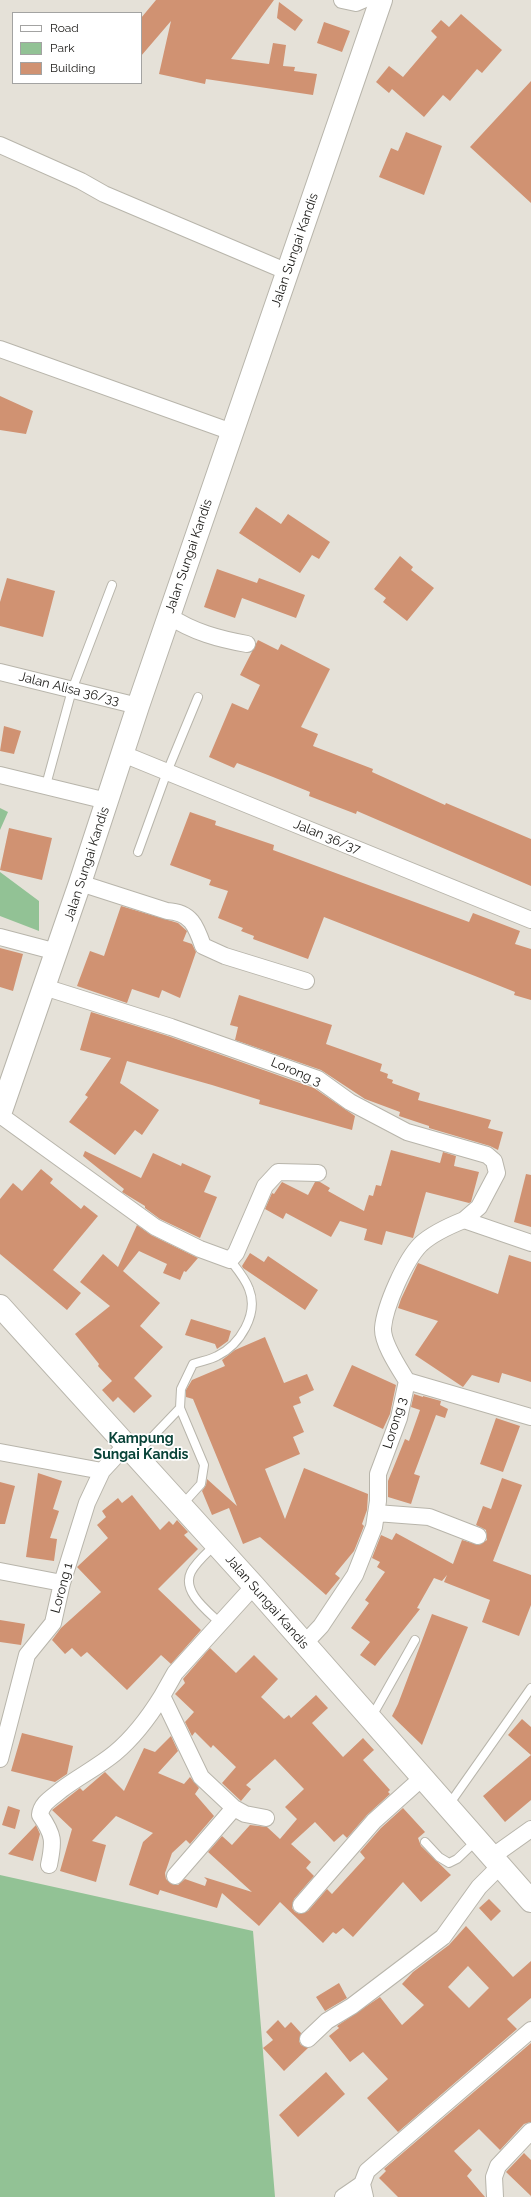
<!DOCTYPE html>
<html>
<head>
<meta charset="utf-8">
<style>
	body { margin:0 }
	#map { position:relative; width:531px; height:2197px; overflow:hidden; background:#e5e1d8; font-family:Raleway,sans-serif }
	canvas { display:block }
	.legend { position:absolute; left:12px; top:12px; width:130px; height:72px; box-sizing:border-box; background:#fff; border:1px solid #a3a3a2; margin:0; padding:5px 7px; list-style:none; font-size:12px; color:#1a1916 }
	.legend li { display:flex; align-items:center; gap:8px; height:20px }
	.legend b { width:20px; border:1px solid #a3a3a2 }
</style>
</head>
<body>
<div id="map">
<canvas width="531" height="2197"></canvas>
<ul class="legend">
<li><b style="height:5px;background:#fff"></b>Road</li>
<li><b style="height:11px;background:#92c295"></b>Park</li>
<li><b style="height:11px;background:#d09272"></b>Building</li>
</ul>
</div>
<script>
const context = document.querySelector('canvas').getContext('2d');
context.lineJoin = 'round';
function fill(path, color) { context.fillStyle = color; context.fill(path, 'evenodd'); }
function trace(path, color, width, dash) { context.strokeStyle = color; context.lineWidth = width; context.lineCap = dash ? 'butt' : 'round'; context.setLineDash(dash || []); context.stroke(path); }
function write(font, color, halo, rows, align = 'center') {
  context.font = font + ' Raleway,sans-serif'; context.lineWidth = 3.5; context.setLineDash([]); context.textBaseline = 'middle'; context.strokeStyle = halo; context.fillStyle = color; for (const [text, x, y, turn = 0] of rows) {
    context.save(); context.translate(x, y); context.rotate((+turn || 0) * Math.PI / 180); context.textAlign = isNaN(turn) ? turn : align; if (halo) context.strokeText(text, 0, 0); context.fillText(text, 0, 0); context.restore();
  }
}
fill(new Path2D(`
	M0,808L8,812L0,830Z
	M0,872L39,901V931L0,916Z
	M0,1875L253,1931L275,2197H0Z`), '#92c295');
fill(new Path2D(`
	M156,0H274L231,59L269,64L273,43L286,45L283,66L295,67L294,71L317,74L313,95L206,79L205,84L159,74L171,21L141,56V18Z
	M279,2L303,20L295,31L277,18Z
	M461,14L502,50L482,73L477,69L450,101L443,95L424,117L392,89L389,93L376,82L389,66L403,77L437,37L431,31L441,20L449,27Z
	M324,22L350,31L342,52L317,43Z
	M531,81V203L470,147Z
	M406,132L442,146L424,195L379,177L391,148L398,151Z
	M0,396L33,411L26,434L0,430Z
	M256,507L281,524L288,514L330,542L319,559L312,555L300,573L239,533Z
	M400,556L413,567L411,570L434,588L407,621L383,602L386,598L374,589Z
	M217,569L257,583L259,578L305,595L296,618L242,598L235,618L204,607Z
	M7,578L55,591L43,637L0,626V602Z
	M258,640L278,650L281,644L330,669L301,727L318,734L313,746L373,769L372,772L445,805L446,803L531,839V886L357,811L356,814L309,796L310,792L273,777L237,763L234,768L209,757L232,703L248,710L260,685L240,675Z
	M4,726L21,731L14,754L0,751Z
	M190,812L216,821L215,825L274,845L273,850L469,922L473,913L520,931L515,944L531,949V1000L514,995L515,992L475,976L324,917L308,959L253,939L254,936L241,931L243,928L218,918L228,891L209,885L211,880L170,865Z
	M9,828L52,838L42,880L0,870Z
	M121,906L178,923L187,931L183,941L192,944L196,952L180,998L162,990L159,998L132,989L127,1003L77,986L90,951L104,956Z
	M0,948L23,954L13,991L0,987Z
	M239,995L332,1025L326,1044L382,1064L380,1071L388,1074L387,1078L393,1080L392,1083L420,1093L418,1100L491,1120L488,1128L503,1132L498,1150L490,1146L429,1128V1126L399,1116L400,1112L365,1099L321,1070L235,1040L238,1027L230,1025Z
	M91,1012L168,1036L314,1088L355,1116L352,1130L259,1104L260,1100L212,1085L127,1061L120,1083L159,1110L142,1135L135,1130L115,1155L69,1122L88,1097L85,1095L111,1058L80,1050Z
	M391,1150L440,1163L443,1152L456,1156L454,1166L479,1172L471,1202L469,1203L426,1192L413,1238L386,1231L382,1245L364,1240L367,1229L340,1221L331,1237L286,1213L283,1219L265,1209L272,1193L274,1194L282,1182L308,1195L315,1182H320L330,1188L328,1191L364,1211L369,1195L373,1196L376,1185L381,1186Z
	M85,1151L141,1178L153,1153L181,1166L182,1163L211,1176L204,1192L217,1197L200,1238L160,1219L145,1208V1206L122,1192L124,1189L83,1156Z
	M41,1169L53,1179L50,1183L81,1209L84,1205L98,1216L53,1270L81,1293L67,1310L0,1254V1199L13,1183L22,1191Z
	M526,1174L531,1175V1227L514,1222Z
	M137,1225L151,1235L198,1258L186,1272L184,1271L180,1280L163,1273L167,1264L139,1251L123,1271L160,1303L140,1326L163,1347L134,1378L152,1396L134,1413L118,1397L113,1402L102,1390L112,1381L98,1366L99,1364L75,1334L110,1306L80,1282L103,1254L118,1267Z
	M250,1253L264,1262L268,1256L318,1290L305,1310L243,1268L242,1266Z
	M509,1255L531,1262V1382L502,1373L499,1383L472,1375L463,1387L415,1355L438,1321L398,1308L401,1299L418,1263L498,1294Z
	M191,1319L231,1331L228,1341L217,1349L215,1344L185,1335Z
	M265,1337L284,1383L307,1374L314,1390L299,1397L301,1403L293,1406L304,1432L293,1437L300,1454L265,1469L285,1519L304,1468L368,1494L367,1510L362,1524L364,1526L354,1551L335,1574L340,1578L326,1595L260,1537L243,1544L229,1508L212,1515L202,1491L206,1485L207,1479L237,1506L193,1399L186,1397V1390L192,1380L225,1366L222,1360L235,1350Z
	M352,1365L396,1385L390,1414L383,1429L333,1406Z
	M414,1394L423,1397V1396L441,1401L440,1405L448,1409L445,1418L436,1415L414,1474L420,1476L411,1504L388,1497V1481L405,1439L409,1441L420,1410L411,1407Z
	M496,1418L520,1426L503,1472L480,1464Z
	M38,1473L62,1481L53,1509L59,1511L50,1538L57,1539L54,1561L26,1557Z
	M502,1478L522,1485L493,1561L531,1575V1605L519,1636L482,1622L490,1600L444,1582L447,1575L442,1581L434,1578L417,1608L420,1609L375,1666L360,1655L370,1642L351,1628L369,1603L365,1600L385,1572L377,1567L380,1562L372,1558L381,1535L392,1540L396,1533L453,1564L462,1540L479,1545L487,1540L486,1530L476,1525L483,1506L491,1509Z
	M0,1482L15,1486L5,1524H0Z
	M132,1495L160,1530L169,1521L173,1525L177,1520L188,1532L184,1535L198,1549L158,1589L201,1630L171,1664L161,1655L127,1690L87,1652L81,1657L72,1648L65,1654L52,1640L61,1628L101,1592L77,1567L108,1538L97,1525L106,1517L102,1511L118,1498L122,1503Z
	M432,1614L468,1627L422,1745L392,1716L398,1704Z
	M0,1620L25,1624L21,1645L0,1642Z
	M210,1648L236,1673L254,1655L278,1679L261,1697L284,1719L289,1715L291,1718L316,1695L328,1708L312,1723L343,1757L363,1738L374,1750L363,1760L390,1790L388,1792L390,1794L367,1815L347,1838L343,1834L334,1842L315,1822L291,1844L311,1862L306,1868L314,1876L294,1899L292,1908L295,1912L300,1914L308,1911L327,1889L332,1894L365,1858L360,1852L381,1828L403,1808L425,1832L418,1838L421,1846L451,1875L421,1902L403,1882L353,1937L343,1928L336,1934L333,1932L323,1943L280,1902L259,1926L222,1893L217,1908L160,1890L158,1895L129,1885L143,1842L153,1833L116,1816L92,1841L106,1845L96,1882L60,1871L72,1829L52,1810L80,1788L83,1791L105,1772L124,1791L144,1748L155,1752L171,1736L178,1751L158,1773L184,1784L190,1777L199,1788L195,1794L214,1816L190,1844L186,1840L172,1853L165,1873L166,1879L174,1885H178L185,1879L205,1886L207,1880L204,1877L252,1892L208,1852L222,1836L232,1845L250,1825L267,1827L280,1839L297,1819L285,1807L304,1789L275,1759L246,1785L251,1789L241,1801L222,1783L236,1767L213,1745L211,1748L195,1732L192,1736L185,1722L194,1712L175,1694L185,1683L183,1679Z
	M522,1719L531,1727V1800L505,1822L483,1796L531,1755L508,1735Z
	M22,1733L73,1746L67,1774L55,1782L11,1771Z
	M8,1806L20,1810L15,1829L2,1825Z
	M36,1825L40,1834L33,1861L8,1854Z
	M489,1899L501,1911L491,1921L479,1908Z
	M466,1926L513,1977L531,1961V1998L507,2019L517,2029L398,2132L367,2098L388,2079L363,2052L350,2062L329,2036L339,2028L337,2026L380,1997L402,2025L424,2005L402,1984L413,1972L449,1945ZM468,1966L489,1988L469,2008L448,1987Z
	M339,1983L347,1998L325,2011L316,1997Z
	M278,2020L285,2028L291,2022L301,2033L299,2041L301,2045L308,2048L284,2071L263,2048L273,2040L266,2032Z
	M531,2043V2122L524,2124L500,2150L479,2129L454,2151L472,2170L467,2176L485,2197H398L379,2178L386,2171L384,2169Z
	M326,2072L345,2094L298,2137L279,2115Z
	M524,2153L531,2160V2196L506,2172Z`), '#d09272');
const lane = new Path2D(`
	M46,785L72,690L112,585
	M138,852L167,772L198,697
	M180,1408L181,1389L193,1364C201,1361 210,1360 217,1356C240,1345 259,1314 249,1289C245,1278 237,1269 230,1260
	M136,1454L180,1408L204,1465L201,1484L182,1505
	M216,1544C208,1552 196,1562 191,1572C181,1592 209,1612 221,1624
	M371,1718L415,1640
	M448,1806L531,1688
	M425,1842L439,1857L449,1863L457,1859L477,1840`);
const street = new Path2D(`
	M342,0L356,3L363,0
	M0,145L81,181L104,194L288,272
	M0,349L232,432
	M169,616C193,632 219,639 247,644
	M0,672L138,706
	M123,754L531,920
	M0,775L107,801
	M80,883L167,911C191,912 196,926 203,946L225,956L306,981
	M0,937L57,952
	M44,987L171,1027L318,1079L350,1102L407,1132L487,1155L494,1161L497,1173L479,1207L464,1220
	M0,1115L155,1227L200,1249L230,1260L236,1253L265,1186L278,1172L318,1173
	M407,1381L531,1417
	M0,1452L102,1471
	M376,1513L429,1517L478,1536
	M0,1571L62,1583
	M254,1586L175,1673L162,1696L201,1777L234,1808L245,1814L266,1818
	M304,1644L321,1626L355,1575L374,1527L378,1501V1474L399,1418L407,1381C399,1368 382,1343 383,1328C385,1306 405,1260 421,1244C433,1233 449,1226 464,1220L531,1243
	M0,1759L27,1655L53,1623L62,1583L87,1503L102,1471L127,1444
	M493,1856L531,1829
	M49,1865C54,1841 54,1835 40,1815C41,1803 53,1797 61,1790C78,1777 98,1767 115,1753C133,1738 149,1717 162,1696
	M175,1876L234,1808
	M301,1905L374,1821L422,1778
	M308,2039L327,2021L352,2006L443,1937L479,1887L500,1866
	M343,2197L362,2184
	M365,2197L362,2184L367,2171L531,2030
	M495,2197L494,2177L498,2166L531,2131`);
const secondary = new Path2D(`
	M0,1114L80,883L138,706L381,0
	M0,1306L254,1586L531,1901`);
trace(lane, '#b8b5ab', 10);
trace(street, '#b8b5ab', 18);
trace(secondary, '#b8b5ab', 24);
trace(lane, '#fff', 8);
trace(street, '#fff', 16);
trace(secondary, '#fff', 22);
write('13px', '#1a1916', '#fff', [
	["Jalan Sungai Kandis",295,250,-71],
	["Jalan Sungai Kandis",189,556,-71],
	["Jalan Alisa 36/33",69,689,14],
	["Jalan 36/37",327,837,22],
	["Jalan Sungai Kandis",87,864,-72],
	["Lorong 3",296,1072,23],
	["Lorong 3",395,1423,-73],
	["Lorong 1",62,1588,-75],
	["Jalan Sungai Kandis",267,1602,49]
]);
write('bold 14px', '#094338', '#fff', [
	["Kampung",141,1439],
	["Sungai Kandis",141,1455]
]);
</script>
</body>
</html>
